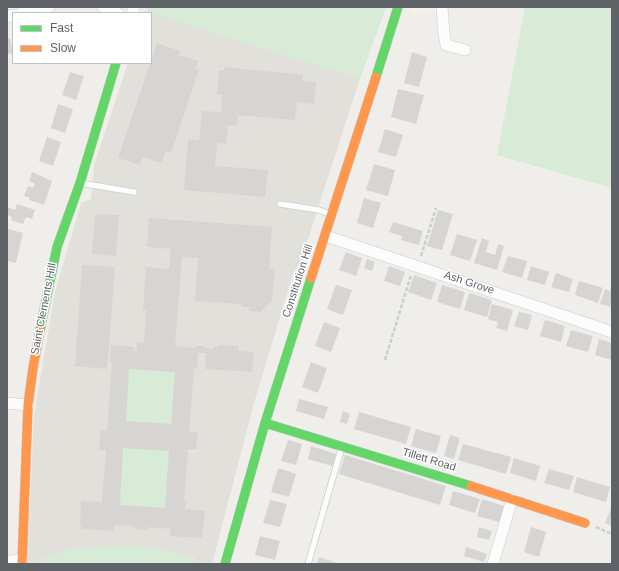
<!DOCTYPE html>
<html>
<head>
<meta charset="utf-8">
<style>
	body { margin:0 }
	#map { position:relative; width:619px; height:571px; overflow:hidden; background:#efeeea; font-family:Helvetica,sans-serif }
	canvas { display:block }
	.frame { position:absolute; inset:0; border:8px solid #5f6368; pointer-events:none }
	.legend { position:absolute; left:12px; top:12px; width:140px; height:52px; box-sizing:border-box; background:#fff; border:1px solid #bfc1c3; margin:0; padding:5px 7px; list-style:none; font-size:12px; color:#5f6368 }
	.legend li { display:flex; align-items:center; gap:8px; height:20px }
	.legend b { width:20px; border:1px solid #bfc1c3 }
</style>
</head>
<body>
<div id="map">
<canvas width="619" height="571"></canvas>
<div class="frame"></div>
<ul class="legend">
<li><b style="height:5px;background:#63d668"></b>Fast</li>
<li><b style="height:5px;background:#ff974d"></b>Slow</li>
</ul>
</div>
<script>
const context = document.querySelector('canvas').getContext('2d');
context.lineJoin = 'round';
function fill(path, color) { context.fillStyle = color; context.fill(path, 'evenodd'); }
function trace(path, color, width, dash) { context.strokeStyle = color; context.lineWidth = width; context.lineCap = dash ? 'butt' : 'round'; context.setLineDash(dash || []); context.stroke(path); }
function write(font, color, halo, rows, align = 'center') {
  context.font = font + ' Helvetica,sans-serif'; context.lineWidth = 3; context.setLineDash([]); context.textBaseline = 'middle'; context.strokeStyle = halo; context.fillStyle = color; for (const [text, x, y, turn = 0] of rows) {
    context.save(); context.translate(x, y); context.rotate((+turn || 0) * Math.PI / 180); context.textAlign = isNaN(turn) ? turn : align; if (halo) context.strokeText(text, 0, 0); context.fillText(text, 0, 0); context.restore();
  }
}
fill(new Path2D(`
	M411,7H445L418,13H409Z`), '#f7f3e4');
fill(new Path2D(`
	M149,7H383L300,264L293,274L254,403L212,564H200L192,558L154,548L108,547L79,548L42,559L33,564H27L34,416L55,292L81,203L91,199L94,165L128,63H151V13H147Z`), '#e2e0da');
fill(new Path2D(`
	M149,7H386L360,79L160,16L148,11Z
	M525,7H612V188L497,155Z
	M129,369L175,372L171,424L126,421Z
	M123,448L169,451L165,508L120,505Z
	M87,547C124,546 168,542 200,564H33C49,555 69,549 87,547Z`), '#d8ebd6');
fill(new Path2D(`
	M10,38L13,53L7,54V39Z
	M157,43L180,51L179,55L198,61L195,69L199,70L171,153L166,151L162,163L142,157L140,165L118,158Z
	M412,52L427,57L419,87L404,83Z
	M224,67L303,75L302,81L316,82L314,104L297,102L295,120L238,115L237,126L228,125L226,144L217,143L215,166L268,170L265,197L184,190L188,139L199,140L202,111L221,112L222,95L217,94L219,70L224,71Z
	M70,72L84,76L76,100L62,95Z
	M398,89L424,95L416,124L391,117Z
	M58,104L73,109L65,133L51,128Z
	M385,129L403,135L396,157L378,152Z
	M47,137L61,142L53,166L39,161Z
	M374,164L395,170L388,196L366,190Z
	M32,172L52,181L44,205L29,200L30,198L24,196L28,186L33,188L35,184L29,181Z
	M364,198L381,203L373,228L357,223Z
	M17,204L35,210L32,219L26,217L23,224L11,220L12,217L7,215V207L15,210Z
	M438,210L453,214L442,250L427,246Z
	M95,214L119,215L116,256L92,254Z
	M149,218L272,227L269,269H275L272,301L260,312L249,311L250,307H241V304L195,301L198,258L182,257L175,346L195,348L196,346H204V348L214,349V347H218V345L239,346L238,351L254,352L252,372L205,369L206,353H198L197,369L194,368L189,431L198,432L196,449H188L184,501H186L185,509L205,511L202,538L170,536L171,529L148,527V530L135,529V526L114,525V531L81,529V525L80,524L81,501L102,502L106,450H99L100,430L107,431L112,362H110L111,345L134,347V351H137V342L144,343L146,310H143L146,267L169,269L171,249L147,247ZM129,369L175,372L171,424L126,421ZM123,448L169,451L165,508L120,505Z
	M393,222L423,231L419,245L401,240L402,236L389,232Z
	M8,229L23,233L16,263L7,261V235Z
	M457,234L477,240L470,261L450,255Z
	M482,238L489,241L486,252L495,255L498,244L504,246L497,270L474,263Z
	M346,252L362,258L356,276L339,270Z
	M508,256L527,261L522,278L502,272Z
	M367,259L375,262L372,271L364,268Z
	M82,265L115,267L107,369L75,366Z
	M389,266L405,272L400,286L384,281Z
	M531,266L549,272L545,285L527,280Z
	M556,273L573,279L569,292L551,287Z
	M414,275L437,283L431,300L408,292Z
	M579,281L603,288L598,303L575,295Z
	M336,285L352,290L343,315L327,309Z
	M442,285L465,292L460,309L437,302Z
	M605,289L612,291V307L600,304Z
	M469,293L492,300L487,317L464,310Z
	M492,304L513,310L507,331L496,328L498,322L488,319Z
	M519,312L532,315L528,330L514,326Z
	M545,320L565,326L561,342L540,336Z
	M324,322L340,328L331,352L315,346Z
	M571,330L593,336L588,352L566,346Z
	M599,339L612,343V360L595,355Z
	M311,362L327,368L318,393L302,387Z
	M299,399L328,407L324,419L296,411Z
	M343,411L350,414L347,424L340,422Z
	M359,412L411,427L406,444L354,429Z
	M416,429L441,436L436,453L411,446Z
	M450,435L460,438L454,459L444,456Z
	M288,440L302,444L296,465L281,461Z
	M463,444L511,457L506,474L458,460Z
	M311,446L336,454L332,466L308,459Z
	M345,455L446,486L440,505L339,474Z
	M514,458L540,466L536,481L510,473Z
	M278,468L296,474L289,497L271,492Z
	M549,469L574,476L569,490L544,483Z
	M577,477L610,487L606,502L573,492Z
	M453,491L480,499L475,513L449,505Z
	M482,499L504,506L499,522L477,516Z
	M270,500L287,504L280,527L263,523Z
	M612,506V526L605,523Z
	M479,527L492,531L489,540L477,537Z
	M531,527L546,532L539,557L524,552Z
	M260,536L280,541L275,560L255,555Z
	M466,547L487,554L484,562L464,556Z
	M319,557L340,564H317Z`), '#d6d5d3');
const lane = new Path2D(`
	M80,183L134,192
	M280,204L319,210L330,214
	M308,564L342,446`);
const street = new Path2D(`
	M103,7L118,13
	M442,7L444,33L446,45L465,50
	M22,13L49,7
	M132,13L134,7
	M7,17L13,15
	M326,236L612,332
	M7,403L28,405
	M7,562L15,560H22
	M493,564L512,499`);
const fast = new Path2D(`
	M376,77L398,7
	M40,330L57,247L80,183L116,63
	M265,423L471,486
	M225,564L265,423L311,278`);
const slow = new Path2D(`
	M311,278L376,77
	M471,486L585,523
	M22,564L28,405L33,368L40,330`);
trace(lane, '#cbcccc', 7);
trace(street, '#cbcccc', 12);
trace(fast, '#cacacb', 10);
trace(slow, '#cacacb', 10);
trace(new Path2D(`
	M421,256L436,208
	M385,360L411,275
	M596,527L612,534`), '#cacfcc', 2.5, [4, 2]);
trace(lane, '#fdfcfc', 5.5);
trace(street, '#fdfcfc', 11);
trace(fast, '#63d668', 9);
trace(slow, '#ff974d', 9);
write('11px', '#5f6368', '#fff', [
	["Constitution Hill",298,281,-72],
	["Ash Grove",469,283,18],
	["Saint Clements Hill",44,309,-79],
	["Tillett Road",429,460,17]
]);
</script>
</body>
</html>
